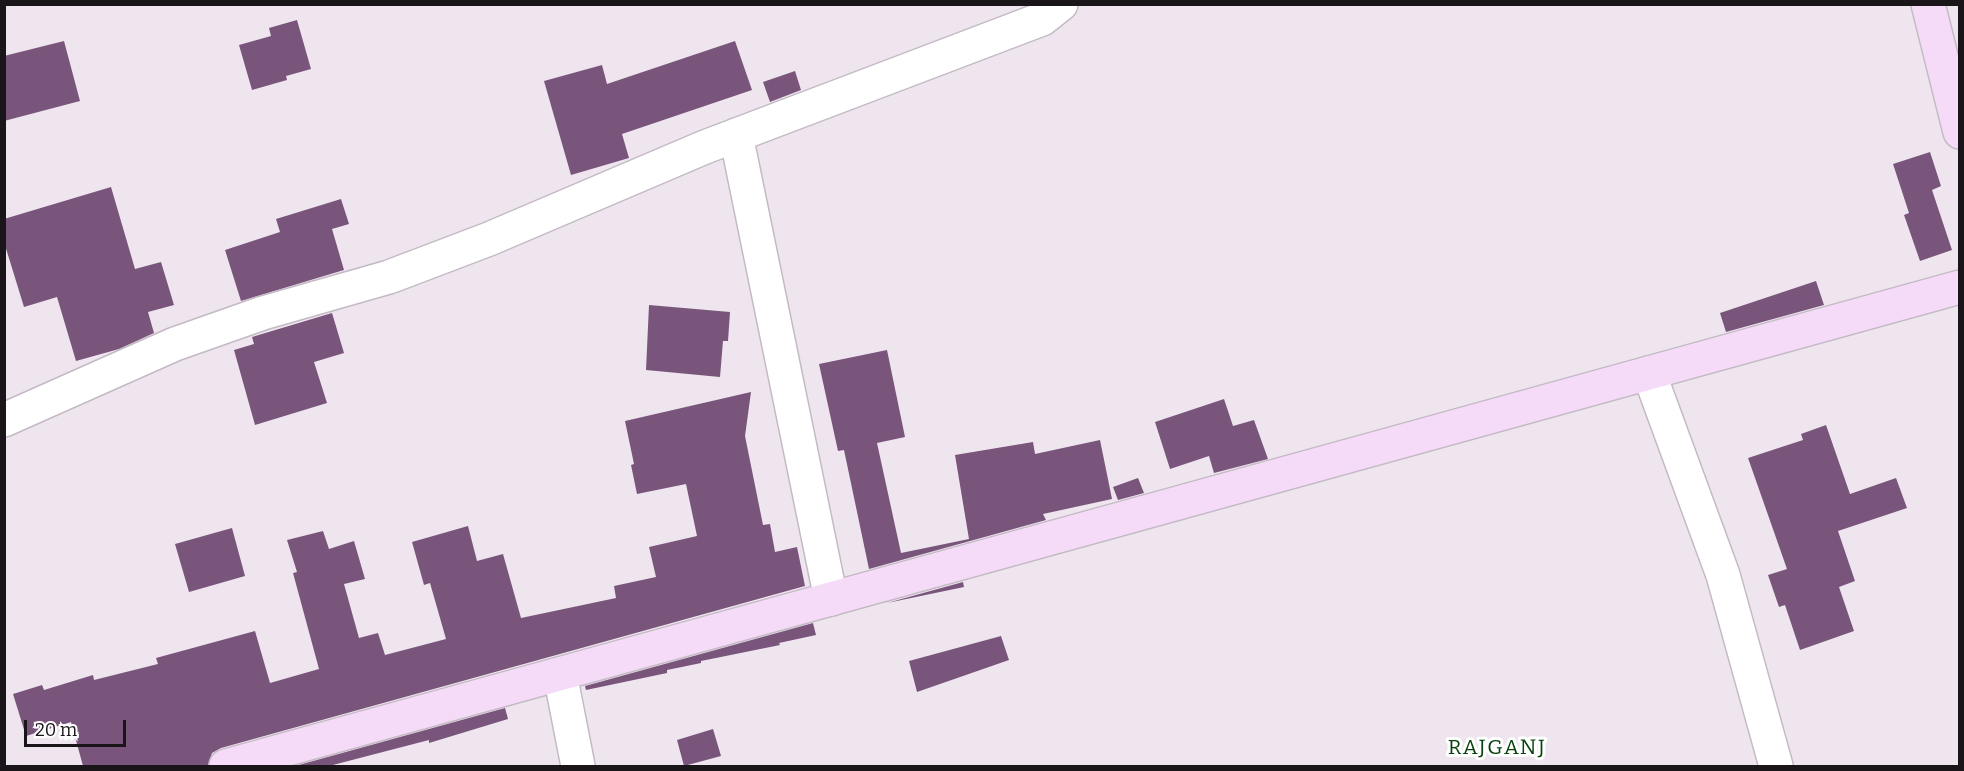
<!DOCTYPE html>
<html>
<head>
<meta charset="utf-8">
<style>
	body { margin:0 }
	#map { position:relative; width:1964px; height:771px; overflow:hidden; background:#eee5ef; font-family:Bitter,serif }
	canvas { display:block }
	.frame { position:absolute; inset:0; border:6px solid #191519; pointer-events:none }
	.scale { position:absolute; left:24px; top:720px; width:102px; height:27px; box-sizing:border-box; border:3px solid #191519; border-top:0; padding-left:8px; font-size:18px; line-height:21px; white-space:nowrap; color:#191519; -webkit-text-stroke:4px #fff; paint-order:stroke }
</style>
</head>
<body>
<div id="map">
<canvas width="1964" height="771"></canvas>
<div class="frame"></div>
<div class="scale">20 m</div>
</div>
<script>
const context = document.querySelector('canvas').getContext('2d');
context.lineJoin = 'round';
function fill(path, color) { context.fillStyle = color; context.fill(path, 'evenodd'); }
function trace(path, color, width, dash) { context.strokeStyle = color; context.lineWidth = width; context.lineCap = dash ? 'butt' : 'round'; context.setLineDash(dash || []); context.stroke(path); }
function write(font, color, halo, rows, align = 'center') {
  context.font = font + ' Bitter,serif'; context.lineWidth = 6; context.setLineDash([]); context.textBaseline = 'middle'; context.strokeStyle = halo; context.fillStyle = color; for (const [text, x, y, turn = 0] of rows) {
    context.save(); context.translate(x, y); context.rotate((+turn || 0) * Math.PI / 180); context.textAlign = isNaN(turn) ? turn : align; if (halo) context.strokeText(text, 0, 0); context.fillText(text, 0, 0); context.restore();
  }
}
fill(new Path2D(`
	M297,20L311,69L286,76L287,80L252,90L239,45L271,36L269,28Z
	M64,41L80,101L4,121V56Z
	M735,41L752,90L622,134L629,158L571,175L544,81L602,65L607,84Z
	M795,71L801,90L770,102L763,82Z
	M1930,152L1941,186L1932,190L1952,250L1920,261L1904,215L1909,213L1893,164Z
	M111,187L135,269L161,262L174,305L148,312L154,333L119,349L76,361L57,297L24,307L4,242V219Z
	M341,199L349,224L332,229L344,270L241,301L225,250L280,232L276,219Z
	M1816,281L1824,305L1726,332L1720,313Z
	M649,305L730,312L728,341H723L720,377L646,370Z
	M332,313L344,353L314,362L327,403L255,425L234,350L254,344L252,337Z
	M887,350L905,437L877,443L901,553L969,539L955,455L1033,442L1035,454L1100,440L1112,499L1043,514L1046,520L869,569L844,450L838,451L819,364Z
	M751,392L745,436L763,525L770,524L775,552L797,547L805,586L221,748L212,753L208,766H83L71,722L26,736L13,694L42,685L44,690L93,675L94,680L158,664L156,658L255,631L270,683L319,669L293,573L297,572L287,540L323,531L329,549L354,541L365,579L344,584L359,638L378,633L385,655L446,639L430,583L424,585L412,542L468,526L477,561L503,554L521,618L616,598L614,586L656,577L649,547L697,536L686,484L637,494L631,465L634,464L625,421Z
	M1224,399L1233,426L1254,420L1268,459L1214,473L1209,456L1170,469L1155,422Z
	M1826,425L1850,494L1896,478L1907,508L1838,531L1855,581L1839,587L1854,631L1800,650L1785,605L1779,607L1768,575L1787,569L1748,458L1803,440L1801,434Z
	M1138,478L1144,493L1118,500L1113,487Z
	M232,528L245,576L189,592L175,544Z
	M963,582L964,587L887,603Z
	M813,623L816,635L779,643L780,645L701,661V663L667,670V673L586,690L585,686Z
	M1001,636L1009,660L917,692L909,661Z
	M505,708L508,719L429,743V740L329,766H295Z
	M713,729L721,756L684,766L677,740Z`), '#79557c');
const street = new Path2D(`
	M736,135L831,599
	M1649,373L1723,575L1776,766
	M4,420L175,344L263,313L389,277L489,239L705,147L1042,19L1061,4
	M560,674L578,766`);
const secondary = new Path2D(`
	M1928,4L1960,132
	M226,766L1960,287`);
trace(street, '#c3bac4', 36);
trace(secondary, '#c3bac4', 36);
trace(street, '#fff', 33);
trace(secondary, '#f6dbf9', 33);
context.letterSpacing = '1.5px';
write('21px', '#08420d', '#fff', [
	["RAJGANJ",1497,748]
]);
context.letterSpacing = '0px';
</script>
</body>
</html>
